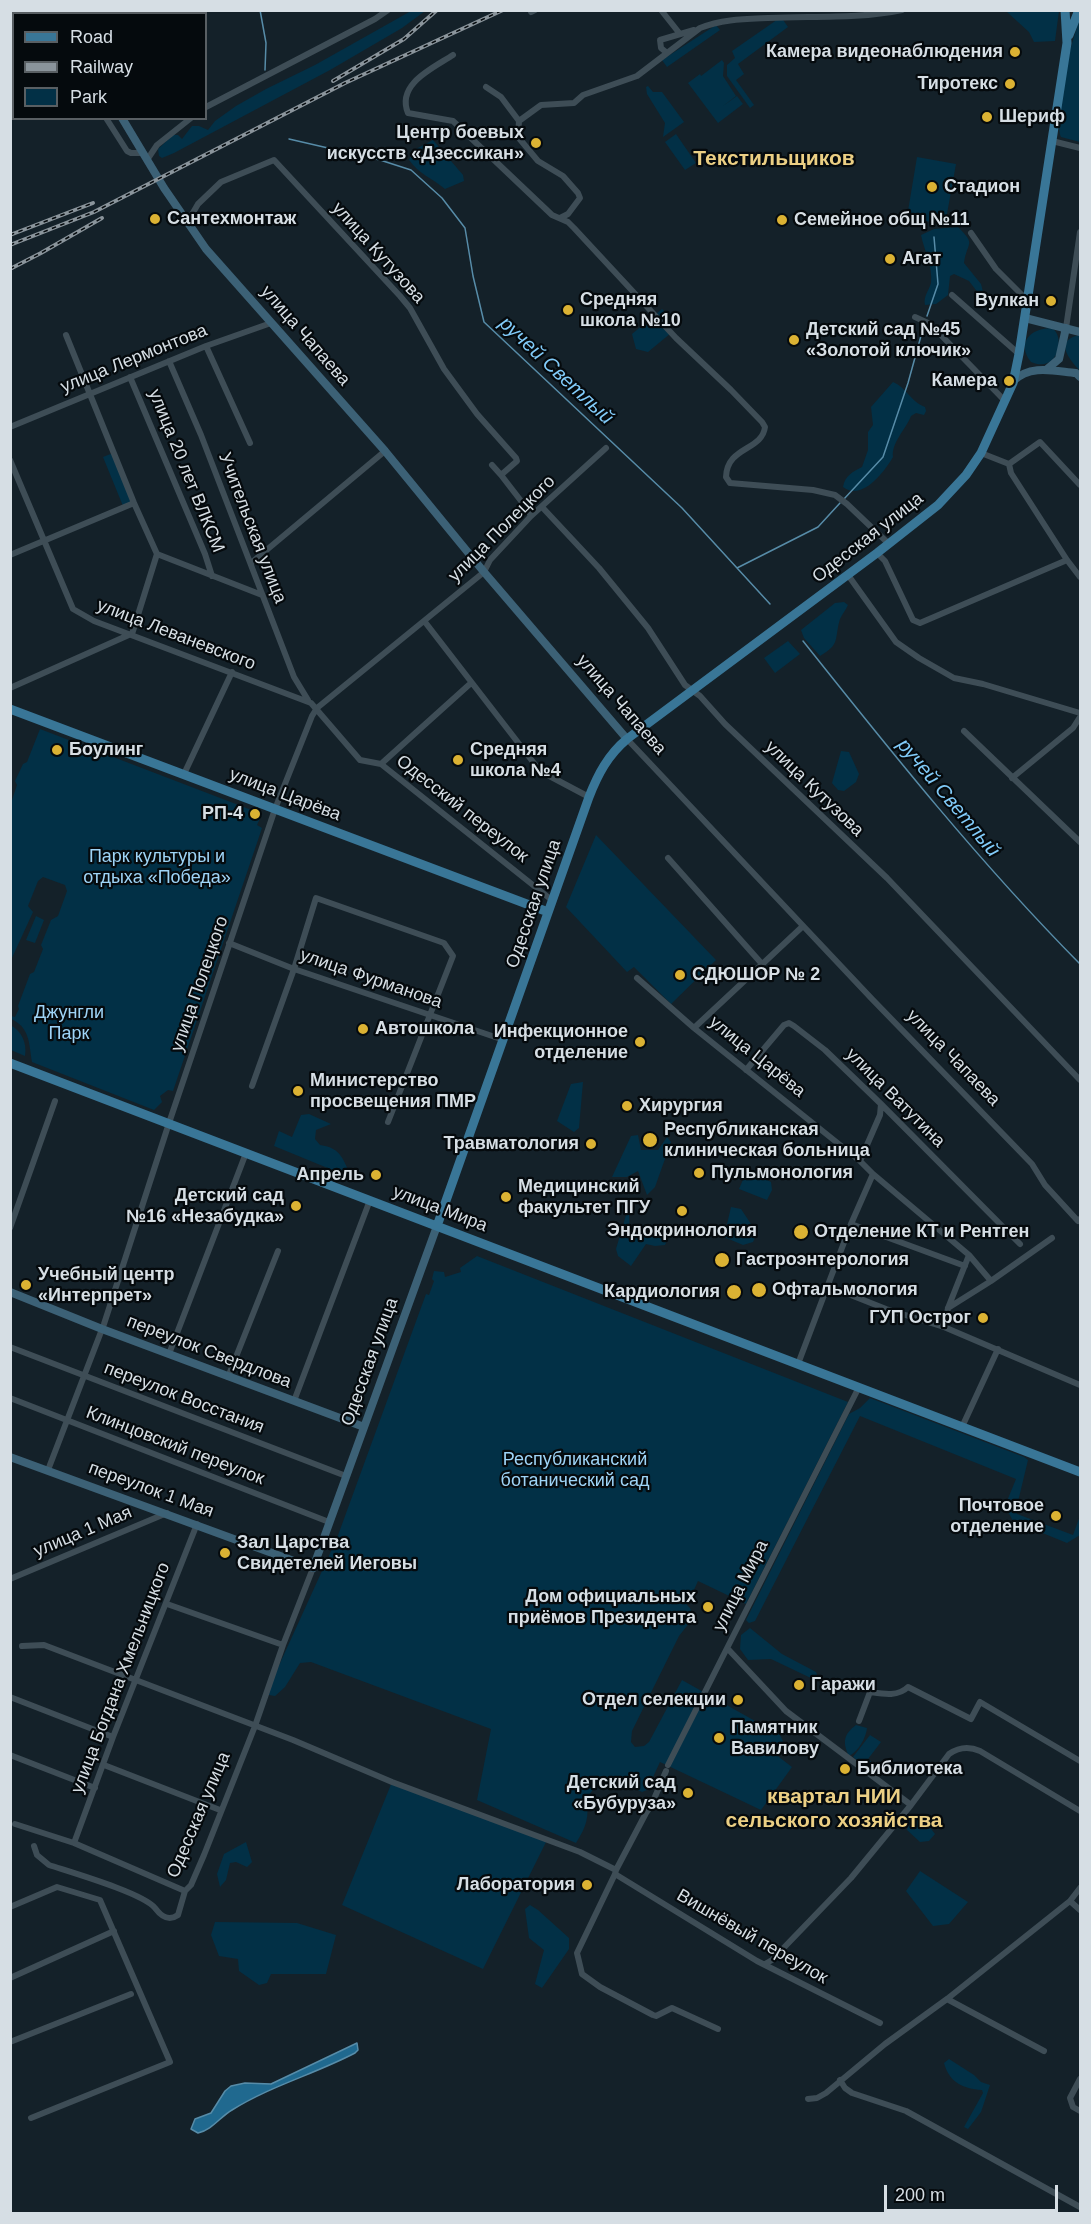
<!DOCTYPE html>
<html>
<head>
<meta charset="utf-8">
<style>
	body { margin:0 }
	#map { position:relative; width:1091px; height:2224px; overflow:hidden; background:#142129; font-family:Helvetica,sans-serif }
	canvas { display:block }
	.frame { position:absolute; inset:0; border:12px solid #d6dee4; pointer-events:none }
	.legend { position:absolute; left:12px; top:12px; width:195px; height:108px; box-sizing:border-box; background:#050a0d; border:2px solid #595f63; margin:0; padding:8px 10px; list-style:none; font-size:18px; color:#d6dee4 }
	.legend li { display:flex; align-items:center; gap:12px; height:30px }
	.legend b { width:30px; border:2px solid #595f63 }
	.scale { position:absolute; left:884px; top:2185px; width:174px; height:27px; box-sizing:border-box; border:3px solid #d6dee4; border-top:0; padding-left:8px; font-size:18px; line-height:21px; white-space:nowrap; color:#d6dee4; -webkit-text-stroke:4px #050a0d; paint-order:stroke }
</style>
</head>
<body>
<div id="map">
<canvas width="1091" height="2224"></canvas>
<div class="frame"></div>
<ul class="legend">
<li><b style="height:8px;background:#397697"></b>Road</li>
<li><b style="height:8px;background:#8a949b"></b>Railway</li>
<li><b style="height:16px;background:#023046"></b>Park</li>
</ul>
<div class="scale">200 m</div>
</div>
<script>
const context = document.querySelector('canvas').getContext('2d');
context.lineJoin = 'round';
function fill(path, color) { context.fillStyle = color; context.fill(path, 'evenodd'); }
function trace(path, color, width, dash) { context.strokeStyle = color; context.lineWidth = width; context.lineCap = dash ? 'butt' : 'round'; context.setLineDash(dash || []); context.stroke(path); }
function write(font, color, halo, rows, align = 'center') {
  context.font = font + ' Helvetica,sans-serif'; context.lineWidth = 4.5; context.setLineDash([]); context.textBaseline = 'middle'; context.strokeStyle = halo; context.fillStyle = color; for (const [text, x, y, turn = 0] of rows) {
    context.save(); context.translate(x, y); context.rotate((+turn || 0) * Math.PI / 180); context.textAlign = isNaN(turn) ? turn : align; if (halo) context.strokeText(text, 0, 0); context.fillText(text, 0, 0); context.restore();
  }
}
fill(new Path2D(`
	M411,11H425L402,28L330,70L174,153L162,158L159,156L158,149L173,135H178L182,139L192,126H199L208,130L215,121L236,106L266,89L315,65Z
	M991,11H1059L1055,41L1034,42L1029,32L1007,12Z
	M781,17L788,27L738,64L744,74L736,80L754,105L750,108L727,76V65L735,58L732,51Z
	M1080,19V142L1061,137C1053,115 1071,41 1080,19Z
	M716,25L720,30L667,67L662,60Z
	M722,60L724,63L723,76L736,96L723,106L737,96L743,104L718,123L688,83L700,74L701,76Z
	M648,86L653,92H662L684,122L663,137L665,123L647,94L646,87Z
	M676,134L696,163L685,170L665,142Z
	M433,140L463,175L464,181L445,189C432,178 419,174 409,160L414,150Z
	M917,157L956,164L945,225L907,217Z
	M958,227C977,246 967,241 964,263L981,284L983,292L979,294L969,281L954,274L950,276L948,295L936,304L925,305C923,296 929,291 931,283C933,267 924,250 921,235L934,229Z
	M662,309L666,313L671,333L648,352L636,349L632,334Z
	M1052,328C1066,337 1058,374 1031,362C1016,343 1030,328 1052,328Z
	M1080,335V371C1069,359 1053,340 1080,335Z
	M893,382C907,388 910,401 925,407L926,411L924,415L916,413L911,416C906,429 891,443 893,457C885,471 862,502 843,487C845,475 853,472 862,467L868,450V432L873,425L871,407Z
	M113,453L134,502L123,506L103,457Z
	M844,602L848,605C846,610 842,614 840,619C834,639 841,644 820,656L804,638L801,630L835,603Z
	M788,641L800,654L775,673L764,658Z
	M40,729L262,814L257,825L262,828L173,1091L168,1090L160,1096L162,1102L154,1110L32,1062C29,1044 30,1027 11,1019V1016L15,1017L19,1009L18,1006L30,974L34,972L43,949L41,945L51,920L58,916L67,891L65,885L43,877L38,881L28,906L33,912L11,960V803L17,785L15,781L23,764L27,762Z
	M841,751L849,752L859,774L856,782L844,791L838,790L832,783Z
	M596,835L716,960L671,1004L634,967L627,972L566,907Z
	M36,916L44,920L35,943L26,940Z
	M10,1025C22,1031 27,1043 25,1056L11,1050Z
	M583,1082L579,1128L574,1132L557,1121L571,1084Z
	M309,1114L331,1124L316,1130L315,1139L320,1145C342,1148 343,1160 352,1178L274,1146L279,1131L292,1137L301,1115Z
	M638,1135L641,1150H658L667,1137L671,1142L655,1187L647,1195L638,1171L627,1177H612L631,1136Z
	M754,1173L771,1182L772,1190L767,1200L739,1189L745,1175Z
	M731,1207L741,1209L757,1233L753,1242L743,1245L724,1237Z
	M629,1213L630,1235L635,1234L636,1227C649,1222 660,1227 669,1236L665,1245L655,1246L646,1244L631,1266L618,1256L616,1249L626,1215Z
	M477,1256L848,1402L746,1604L698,1581L687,1605L690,1608L694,1617L679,1636L632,1731L631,1742L635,1747L644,1746L649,1742L682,1680L780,1735L783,1741L776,1752L779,1757L792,1767L761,1810L660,1762L647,1790L642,1792L613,1778L598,1779V1783L586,1799C590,1817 586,1827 576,1843L477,1800L491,1729L311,1662L300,1663L285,1687L275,1696L269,1695L271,1683L337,1538L426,1294L429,1295L434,1281L432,1279L434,1271L444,1272L445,1277L461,1272L460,1268Z
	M870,1398L1024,1457L1028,1460L1016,1510L1017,1514L1073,1535L1080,1516V1535L1067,1543L1013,1521L1005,1506L1016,1479L860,1416L755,1621L749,1623L746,1620L849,1414L860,1408Z
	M750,1628L782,1654L816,1672L818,1677L815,1680L771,1659L748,1660L740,1649L741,1635Z
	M856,1725L867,1728C866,1738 858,1752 849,1756C842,1742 844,1734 856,1725Z
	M870,1735L881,1742L868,1759L874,1764L870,1770L853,1757Z
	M392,1782L547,1840L483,1969L342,1905Z
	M910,1815L926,1822L935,1834L929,1841L920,1842L907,1830Z
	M246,1842L252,1862L247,1867L236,1862L230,1863L226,1880L220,1887L217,1874L224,1854Z
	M920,1871L968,1902L949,1924L933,1926L906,1891Z
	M530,1905L538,1910L569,1938V1949L542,1988L535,1984L544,1950L529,1938L525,1909Z
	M215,1922L297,1923L336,1935L326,1974H271L267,1983L259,1985L239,1971L238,1959L219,1956L211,1935Z
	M949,2059L974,2075L981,2082L990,2085L981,2112L968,2129L964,2127L983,2093L982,2090C963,2089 949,2082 944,2063Z`), '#023046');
const water = new Path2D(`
	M357,2043L358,2050L355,2053C315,2074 270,2086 232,2110C220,2117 212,2130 198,2133L191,2129L195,2119L211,2113L225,2091L231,2086L245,2083L271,2084Z`);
fill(water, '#20698f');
trace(water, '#578ca8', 1.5);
trace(new Path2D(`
	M260,10L266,43L265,70
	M289,139L380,160L411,170L442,198L465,228L473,276L484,322L682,508L770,604
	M927,316L938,284L934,237
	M844,499L883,457L908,383L924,325
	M737,568L818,527L840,503
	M803,641C892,753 980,863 1080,964`), '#578ca8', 1.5);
trace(new Path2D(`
	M170,10L171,14
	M661,10L680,34
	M531,12L535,10
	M667,53L661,48L660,40L694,30
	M453,55C433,68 396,84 408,113L453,121L552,215L568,222L574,228L676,338L731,390L762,422L765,427C762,451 727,446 726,477L730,483L813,490L835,495L847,504L889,544
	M10,86L14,93
	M486,87L501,97L519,121
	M206,107L375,19L388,10
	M10,115L14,114
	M106,118L127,151L131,153H143
	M1052,141L1080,148
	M147,160L157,145L191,118
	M560,218L568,214L580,198L578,193L563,176L538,161L518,137L519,121L541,105L574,103L583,95L637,76L700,28C722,19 745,19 768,18C813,16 859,19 902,10
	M187,223L198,204L221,182L274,160L400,296L410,308L444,369L477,414L516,458L517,461L501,475L528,510L531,516
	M971,233L996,269L1027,300
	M952,295L1019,354
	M915,317L928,323L936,330L1005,401
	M1066,328L1080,232
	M66,335L134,503L157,554
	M206,346L250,443
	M169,361L201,435L294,677L308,700
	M130,377L205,554L212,576
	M10,427L206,346L271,323
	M981,453L1009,464L1011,473L1067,560L1080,577
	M10,460L73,609L94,621L311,703L360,760L381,764L471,683
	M1009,464L1040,442L1080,485
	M492,465L501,475
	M542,507L599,568L648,628L685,685L700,696L725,724L887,878L1080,1080
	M877,553L885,561L913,620L920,623L1067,560
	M157,554L262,595
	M10,555L134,503
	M251,563L385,451
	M848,575L896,642L919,658L954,678L983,684L1080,713
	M425,622L540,771L589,797
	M132,634L157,554
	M10,688L131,634
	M964,731L1080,842
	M627,739L872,999L1032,1164L1045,1185L1078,1221L1080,1219
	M381,764L553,901
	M184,774L232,672
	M1012,778L1073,728L1080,717
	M668,858L762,964
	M229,943L294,969L504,1040
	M637,978L694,1028L860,1161L873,1174L969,1255L991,1281
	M694,1028L803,926
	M746,1070L784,1025L789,1023L794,1026L825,1050L881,1104L1020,1244
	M252,1086L294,969L316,898L444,943L453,956L388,1122
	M860,1161L880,1115L881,1104
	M851,1224L965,1266
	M10,1228L55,1101
	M828,1286L886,1309L944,1327L1080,1385
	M948,1308L991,1281L1052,1238
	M944,1327L948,1308L969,1255
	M10,1347L346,1476
	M169,1354L246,1153
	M798,1364L851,1224L873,1174
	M228,1377L278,1251
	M10,1398L329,1522
	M294,1401L370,1200
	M962,1427L998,1349
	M48,1470L104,1324L169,1123L275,809L312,716L317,708L484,572L490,560L531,516L606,448
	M10,1579L167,1513
	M167,1604L283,1645
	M22,1646L44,1645L293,1740L392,1782L580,1852L616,1870
	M728,1649L786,1711L911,1805
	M10,1697L113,1737
	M859,1721L870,1692C883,1694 898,1697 908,1687L971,1719L980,1702L1080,1761
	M10,1755L95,1788
	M104,1765L220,1810
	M668,1765L859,1387
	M15,1824L74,1843L185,1891
	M74,1843L113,1737L197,1524
	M34,1846L37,1855L49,1865C70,1872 143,1893 155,1908C161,1916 168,1922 178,1915L185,1891L191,1885L204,1855L255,1726L283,1645L313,1568
	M616,1870L615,1874L757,1961L880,2023
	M616,1870L646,1813L651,1806L666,1771
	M615,1874L577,1953L582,1974L600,1987L653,2015L656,2016L672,2008L718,2029
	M1070,1901L1080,1910
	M10,1907L57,1887L100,1900L170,2062L31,2118
	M765,1964L772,1960L851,1878L911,1805L949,1754C959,1747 969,1746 980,1751L1080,1811
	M10,1978L114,1931
	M947,1999L1044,2051
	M10,2042L131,1994
	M1080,2079L1070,2098L1073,2107L1080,2111
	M840,2080L845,2088L852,2093L906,2111L1080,2207
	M808,2099L817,2098L826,2093L885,2044L947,1999L1070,1901L1080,1888`), '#3e4d56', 6);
trace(new Path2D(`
	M67,10L68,14
	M122,118L164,188L206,249L385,451L484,572L627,739
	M1025,318L1080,332
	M1046,370L1059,359L1066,328
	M1013,381C1031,364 1054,371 1076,373L1080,377
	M10,1292L102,1329L364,1427
	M10,1457L313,1568L437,1226`), '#3c6176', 8);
trace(new Path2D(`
	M1069,35L1079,10
	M10,709L548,912
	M10,1063L1080,1472
	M437,1226L589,797C598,774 608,755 627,739L877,553L938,505L966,475L981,453L1013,383L1019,354L1067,43L1065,10`), '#397697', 9);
const rail = new Path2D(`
	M333,81L404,39L437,10
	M10,235L93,203
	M10,245L94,212L345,83L503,10
	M10,269L41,253L102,218`);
trace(rail, '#8a949b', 4);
trace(rail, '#050a0d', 1.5, [4.5]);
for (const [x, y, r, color] of [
	[1015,52,6,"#dbb233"],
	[1010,84,6,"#dbb233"],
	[987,117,6,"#dbb233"],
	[536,143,6,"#dbb233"],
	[932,187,6,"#dbb233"],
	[155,219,6,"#dbb233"],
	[782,220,6,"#dbb233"],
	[890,259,6,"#dbb233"],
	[1051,301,6,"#dbb233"],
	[568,310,6,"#dbb233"],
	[794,340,6,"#dbb233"],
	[1009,381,6,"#dbb233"],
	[57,750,6,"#dbb233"],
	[458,760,6,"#dbb233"],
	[255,814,6,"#dbb233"],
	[680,975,6,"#dbb233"],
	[363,1029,6,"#dbb233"],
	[640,1042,6,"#dbb233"],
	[298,1091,6,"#dbb233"],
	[627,1106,6,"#dbb233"],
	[650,1140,8,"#dbb233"],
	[591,1144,6,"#dbb233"],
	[699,1173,6,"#dbb233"],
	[376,1175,6,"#dbb233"],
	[506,1197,6,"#dbb233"],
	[296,1206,6,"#dbb233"],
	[682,1211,6,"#dbb233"],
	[801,1232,8,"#dbb233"],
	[722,1260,8,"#dbb233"],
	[26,1285,6,"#dbb233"],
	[759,1290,8,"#dbb233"],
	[734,1292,8,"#dbb233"],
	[983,1318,6,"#dbb233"],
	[1056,1516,6,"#dbb233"],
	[225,1553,6,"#dbb233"],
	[708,1607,6,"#dbb233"],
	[799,1685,6,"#dbb233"],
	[738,1700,6,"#dbb233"],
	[719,1738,6,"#dbb233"],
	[845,1769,6,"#dbb233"],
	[688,1793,6,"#dbb233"],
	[587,1885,6,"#dbb233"]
]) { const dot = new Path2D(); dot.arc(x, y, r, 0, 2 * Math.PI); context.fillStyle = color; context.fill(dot); trace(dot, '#050a0d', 2); }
write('bold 18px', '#d6dee4', '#050a0d', [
	["Камера видеонаблюдения",1003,52,"right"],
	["Тиротекс",998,84,"right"],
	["Шериф",999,117],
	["Центр боевых",524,133,"right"],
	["искусств «Дзессикан»",524,154,"right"],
	["Стадион",944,187],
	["Сантехмонтаж",167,219],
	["Семейное общ №11",794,220],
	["Агат",902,259],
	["Средняя",580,300],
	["школа №10",580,321],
	["Вулкан",1039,301,"right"],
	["Детский сад №45",806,330],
	["«Золотой ключик»",806,351],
	["Камера",997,381,"right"],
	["Боулинг",69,750],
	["Средняя",470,750],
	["школа №4",470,771],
	["РП-4",243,814,"right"],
	["СДЮШОР № 2",692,975],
	["Автошкола",375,1029],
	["Инфекционное",628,1032,"right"],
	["отделение",628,1053,"right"],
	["Министерство",310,1081],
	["просвещения ПМР",310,1102],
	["Хирургия",639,1106],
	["Республиканская",664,1130],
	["клиническая больница",664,1151],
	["Травматология",579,1144,"right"],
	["Пульмонология",711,1173],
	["Апрель",364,1175,"right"],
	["Медицинский",518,1187],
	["факультет ПГУ",518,1208],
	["Детский сад",284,1196,"right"],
	["№16 «Незабудка»",284,1217,"right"],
	["Эндокринология",682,1231,"center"],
	["Отделение КТ и Рентген",814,1232],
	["Гастроэнтерология",736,1260],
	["Учебный центр",38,1275],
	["«Интерпрет»",38,1296],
	["Офтальмология",772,1290],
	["Кардиология",720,1292,"right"],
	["ГУП Острог",971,1318,"right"],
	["Почтовое",1044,1506,"right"],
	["отделение",1044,1527,"right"],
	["Зал Царства",237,1543],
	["Свидетелей Иеговы",237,1564],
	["Дом официальных",696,1597,"right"],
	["приёмов Президента",696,1618,"right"],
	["Гаражи",811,1685],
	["Отдел селекции",726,1700,"right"],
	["Памятник",731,1728],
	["Вавилову",731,1749],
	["Библиотека",857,1769],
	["Детский сад",676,1783,"right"],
	["«Бубуруза»",676,1804,"right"],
	["Лаборатория",575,1885,"right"]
], 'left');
write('18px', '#d6dee4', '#050a0d', [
	["улица Кутузова",378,253,48],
	["улица Чапаева",305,336,49],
	["улица Лермонтова",134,359,-22],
	["улица 20 лет ВЛКСМ",186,471,68],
	["Учительская улица",252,528,69],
	["улица Полецкого",502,529,-45],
	["Одесская улица",868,538,-38],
	["улица Леваневского",176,635,21],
	["улица Чапаева",621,705,49],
	["улица Кутузова",814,789,44],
	["улица Царёва",285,795,21],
	["Одесский переулок",462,809,38],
	["Одесская улица",534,904,-71],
	["улица Фурманова",371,979,19],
	["улица Полецкого",200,984,-71],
	["улица Царёва",757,1057,39],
	["улица Чапаева",953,1058,46],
	["улица Ватутина",895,1098,45],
	["улица Мира",440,1209,21],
	["переулок Свердлова",209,1352,21],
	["Одесская улица",370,1362,-70],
	["переулок Восстания",184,1398,21],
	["Клинцовский переулок",175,1446,21],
	["переулок 1 Мая",151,1490,20],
	["улица 1 Мая",83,1532,-23],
	["улица Мира",741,1586,-63],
	["улица Богдана Хмельницкого",121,1678,-69],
	["Одесская улица",199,1815,-67],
	["Вишнёвый переулок",752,1937,30]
]);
write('18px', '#9ed4f7', '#050a0d', [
	["Парк культуры и",157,857],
	["отдыха «Победа»",157,878],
	["Джунгли",69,1013],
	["Парк",69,1034],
	["Республиканский",575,1460],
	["ботанический сад",575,1481]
]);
write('italic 20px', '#81cbf9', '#050a0d', [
	["ручей Светлый",556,371,43],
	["ручей Светлый",948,798,50]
]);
write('bold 21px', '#ebcf84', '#050a0d', [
	["Текстильщиков",774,159],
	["квартал НИИ",834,1797],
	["сельского хозяйства",834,1821]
]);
</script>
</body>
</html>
